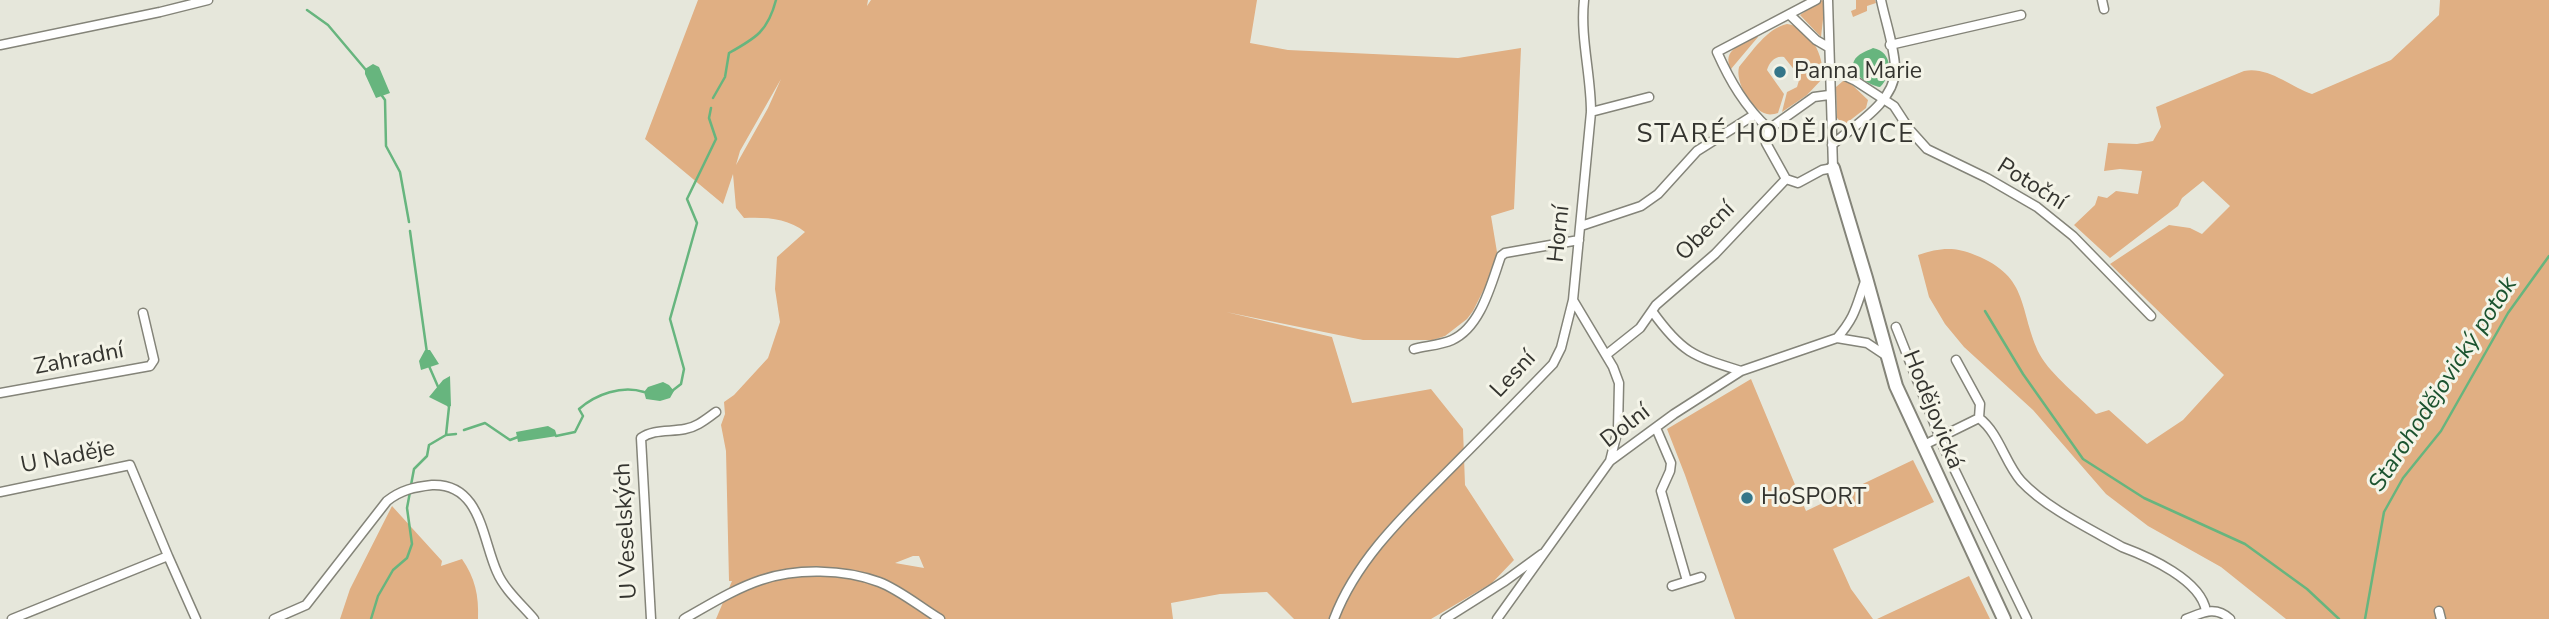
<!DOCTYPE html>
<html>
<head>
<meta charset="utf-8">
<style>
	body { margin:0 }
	canvas { display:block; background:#e6e7db }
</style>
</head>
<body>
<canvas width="2549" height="619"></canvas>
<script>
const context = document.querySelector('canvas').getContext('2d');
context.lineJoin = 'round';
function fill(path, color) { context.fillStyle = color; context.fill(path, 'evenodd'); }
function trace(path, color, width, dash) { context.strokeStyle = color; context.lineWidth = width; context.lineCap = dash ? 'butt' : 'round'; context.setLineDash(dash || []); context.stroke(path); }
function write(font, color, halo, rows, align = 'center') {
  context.font = font + ' "Nunito Sans",sans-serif'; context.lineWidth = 6; context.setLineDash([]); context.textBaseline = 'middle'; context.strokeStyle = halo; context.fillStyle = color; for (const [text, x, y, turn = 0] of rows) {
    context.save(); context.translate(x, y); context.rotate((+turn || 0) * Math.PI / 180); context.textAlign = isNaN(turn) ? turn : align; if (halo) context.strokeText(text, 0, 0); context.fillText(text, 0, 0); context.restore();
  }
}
fill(new Path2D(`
	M698,0H868L867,6L871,0H1257L1250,43L1288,50L1458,58L1521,48L1514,209L1491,216L1497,252L1490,277L1473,311L1467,319L1445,336L1433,340H1363L1226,312L1332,337L1352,403L1431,389L1463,429L1465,485L1514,560L1492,583L1431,619H1294L1267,592L1220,594L1171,603L1173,619H716L732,581H729L726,451L721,425L725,414L724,402L734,395L768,358L780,322L775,289L777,257L805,232C788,218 765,217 744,218L736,208L733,174L723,204L645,139ZM781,79L768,108L736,165L740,151ZM913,556H919L924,568L895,563Z
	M1822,0L1825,2L1821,37L1800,15Z
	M1856,0H1875L1876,3L1867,6V11L1853,17L1851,11L1856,9Z
	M2440,0H2549V619H2286L2221,567L2148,526L2106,494L2033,410L1964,347L1945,324L1929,297L1918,255C1939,248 1954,246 1975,255C2031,277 2018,311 2040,355C2051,375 2080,397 2096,414L2109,410L2147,444L2183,420L2224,375L2110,264L2169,225L2190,228L2202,234L2230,206L2203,181L2182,198L2178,206L2110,258L2074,225L2095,205L2098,196L2107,198L2116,191L2138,194L2142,171L2120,169L2104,171L2108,143L2137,144L2153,141L2161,127L2156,107L2244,71C2268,66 2291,87 2312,94L2391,60L2439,15Z
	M1787,24C1811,27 1824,56 1823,78L1807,95L1782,112L1787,92L1797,87L1800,77L1784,57C1775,55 1769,63 1767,70L1784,94L1778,113C1775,114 1770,115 1767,114C1751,110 1735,82 1739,67C1752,52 1767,28 1787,24Z
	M1757,36L1758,37L1731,69C1721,50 1742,44 1757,36Z
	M1843,81H1848L1868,100L1866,108L1844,125L1837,118L1836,87Z
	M1751,379L1806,511L1913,460L1934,502L1833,549L1851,589L1873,619H1735L1685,475L1667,429Z
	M392,506L442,561L441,566L462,559C475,578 479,595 478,619H340L350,589Z
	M1969,576L1990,619H1877Z`), '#e0af83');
fill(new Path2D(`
	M1873,48C1893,52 1893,75 1880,87C1871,86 1848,73 1854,61C1857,54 1867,51 1873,48Z
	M373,64L379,67L390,93L376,98L365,74V69Z
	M425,350H430L439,364L421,370L419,361Z
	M450,376L451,406L449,407L429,397L443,380Z
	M663,382L669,385L674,391L670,398L660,401L646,399L644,392L648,387Z
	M548,426L555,430L557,436L518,442L516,432Z`), '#67b57e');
trace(new Path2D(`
	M307,10L328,25L366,70
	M380,93L385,100L386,146L400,172L409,222
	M713,98L725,77L729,53C756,38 768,31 776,0
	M410,231L427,353
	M1985,311L2023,374L2083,459L2144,498L2245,544L2307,589L2339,619
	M429,366L439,389
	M672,391L681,384L684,369L670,319L697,223L687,199L716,139L709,118L711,108
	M464,430L485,423L510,440L518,437
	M446,435L449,407L448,404
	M556,436L575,432L583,416L579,409C596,394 622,385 644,392
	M411,485L414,469L427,456L429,445L446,435L456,434
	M371,619L378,596L393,570L407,558L412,544L407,508L410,492
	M2365,619L2384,512L2403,478L2441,431L2508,313L2549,256`), '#67b57e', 2.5);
const street = new Path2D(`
	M1584,0C1580,38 1591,74 1591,112L1573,300L1613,367L1619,383L1618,429L1610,461
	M1828,0L1833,168L1822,170L1798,183L1786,179L1766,143L1769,129L1814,97L1829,95
	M2102,0L2104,9
	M1790,15L1816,40L1828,47
	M0,45L160,12L208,0
	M1890,45L2021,15
	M1828,68L1854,80L1894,106L1909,129L1927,149L1987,178L2037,207L2073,236L2151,316
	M1591,112L1649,97
	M1769,129C1745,107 1730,81 1717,52L1816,0
	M1832,145C1853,126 1894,103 1895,71C1896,52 1885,20 1881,0
	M1581,226L1641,206L1658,194L1697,151L1754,115
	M1652,311C1682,353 1693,356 1741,371
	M1896,327L1944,448L2027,619
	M1837,338C1857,315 1856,305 1866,279
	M1414,349C1425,346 1441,345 1452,340C1481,327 1491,284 1501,256L1505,253L1579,240
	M1606,355L1640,328L1656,305L1715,254L1786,179
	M1956,360L1980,404L1979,418C1999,433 2005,463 2021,481C2046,508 2090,529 2122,547C2149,557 2201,580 2206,611
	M0,393L150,366L154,360L143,313
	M1656,428L1671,463L1670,471L1661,491L1687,581
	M1922,446L1979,418
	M0,492L130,465L168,556L12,619
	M168,556L196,619
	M1672,586L1701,577
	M2439,611L2441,619
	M274,619L306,605L387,501C401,490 414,487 432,485C481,483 482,539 497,572C504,589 522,605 534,619
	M651,619L641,438C653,429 670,432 685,429C697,427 706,419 716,412
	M684,619C709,605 734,589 761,580C797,568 844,569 879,582C900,590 920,607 940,619
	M1334,619C1358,555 1413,507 1459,460C1491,428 1522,396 1553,364L1561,348L1573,300
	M1445,619L1505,581L1542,554
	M1497,619L1610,461L1674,414L1741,371L1837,338L1867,343L1885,355
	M2186,619C2202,613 2215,605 2230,619`);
const secondary = new Path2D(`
	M1833,168L1866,278L1896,386L2004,619`);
trace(street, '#848479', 11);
trace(secondary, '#848479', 16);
trace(street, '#fff', 8);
trace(secondary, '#fff', 12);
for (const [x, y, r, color] of [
	[1780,72,7,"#357689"],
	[1747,498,7,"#357689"]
]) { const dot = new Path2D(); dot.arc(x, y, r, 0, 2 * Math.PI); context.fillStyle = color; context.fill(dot); trace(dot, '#f4f4e8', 2.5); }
write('23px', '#34342f', '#f4f4e8', [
	["Panna Marie",1794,72],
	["HoSPORT",1761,498]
], 'left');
write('23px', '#34342f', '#f4f4e8', [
	["Potoční",2031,185,32],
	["Obecní",1706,232,-45],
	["Horní",1560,234,-84],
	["Zahradní",79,360,-11],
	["Lesní",1514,375,-47],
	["Hodějovická",1932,410,68],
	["Dolní",1626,427,-38],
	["U Naděje",68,458,-11],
	["U Veselských",627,531,-93]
]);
write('italic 24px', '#1b532f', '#f4f4e8', [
	["Starohodějovický potok",2444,385,-57]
]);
context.letterSpacing = '2px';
write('26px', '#34342f', '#f4f4e8', [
	["STARÉ HODĚJOVICE",1776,136]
]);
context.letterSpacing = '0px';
</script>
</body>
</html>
